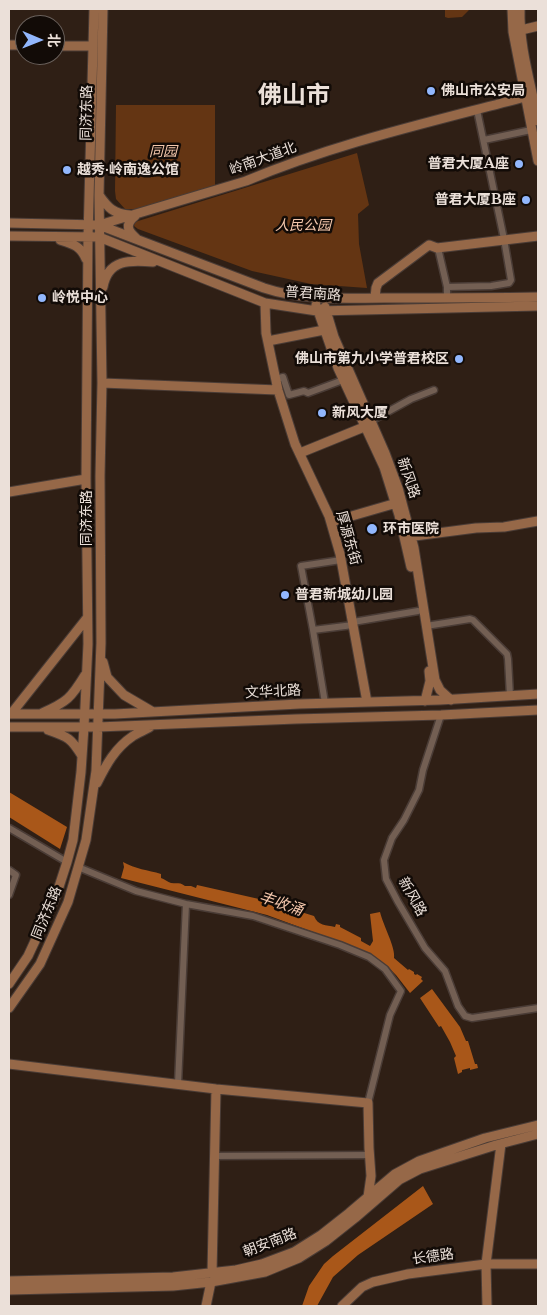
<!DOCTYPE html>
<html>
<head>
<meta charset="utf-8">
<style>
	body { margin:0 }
	#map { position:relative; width:547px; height:1315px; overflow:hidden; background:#2f1f15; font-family:"Libre Baskerville","Noto Sans SC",serif }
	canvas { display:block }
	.frame { position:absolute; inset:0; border:10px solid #ebe0d9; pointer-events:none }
	.north { position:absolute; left:15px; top:15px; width:50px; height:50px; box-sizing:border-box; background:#120b07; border:1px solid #69605b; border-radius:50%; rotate:91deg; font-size:14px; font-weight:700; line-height:20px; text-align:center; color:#ebe0d9 }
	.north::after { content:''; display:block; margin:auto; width:18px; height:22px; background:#92b7fd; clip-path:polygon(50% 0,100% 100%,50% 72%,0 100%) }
</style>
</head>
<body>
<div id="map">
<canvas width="547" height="1315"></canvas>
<div class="frame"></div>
<div class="north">北</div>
</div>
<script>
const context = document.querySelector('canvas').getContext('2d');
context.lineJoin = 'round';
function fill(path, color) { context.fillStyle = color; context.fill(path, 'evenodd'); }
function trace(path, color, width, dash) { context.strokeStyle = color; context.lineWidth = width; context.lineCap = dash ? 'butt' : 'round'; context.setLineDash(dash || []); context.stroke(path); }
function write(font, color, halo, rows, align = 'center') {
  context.font = font + ' "Libre Baskerville","Noto Sans SC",serif'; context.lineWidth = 5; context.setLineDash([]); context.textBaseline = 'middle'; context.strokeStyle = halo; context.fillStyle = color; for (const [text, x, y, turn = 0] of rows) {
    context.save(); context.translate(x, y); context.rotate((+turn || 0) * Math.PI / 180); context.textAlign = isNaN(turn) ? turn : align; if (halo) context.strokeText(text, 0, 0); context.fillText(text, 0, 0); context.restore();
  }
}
fill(new Path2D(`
	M445,9H469V10L462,17L448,18L445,17Z
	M116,105H215V185L145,209H125L116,199L115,191Z
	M357,153L369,205L358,214L359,244L367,288L311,284L252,271L138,229L134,226L135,222Z`), '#643513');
fill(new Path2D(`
	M9,792L67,827L60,849L9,817Z
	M123,862C135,869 148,870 161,874V878C164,879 168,882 171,883C177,884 180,882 185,886H191L196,888L197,885L259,899L314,916C318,926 326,925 335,927L336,924L340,925V927L361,938V941L370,946L373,941L370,914L380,912C383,925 396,948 394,958L408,970L409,969L414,972V974L416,975L417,974L422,977L421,979L423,981L410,993L396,975L387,966L374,956L359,949L267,915L121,878L124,867Z
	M432,989L460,1027L466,1041H468L475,1064H477L478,1068L470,1070V1068L462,1070V1072L458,1074L454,1058L456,1056L450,1042L441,1026L439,1027L420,998Z
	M423,1186L433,1204L358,1255L333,1277L317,1306H302L309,1286L324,1264L333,1256Z`), '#a95719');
const street = new Path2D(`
	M484,140L531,130
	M438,248L447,287V298
	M447,287L491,286L509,283L511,280L504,239L477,110
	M276,379L283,377L289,395L304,391L308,393L343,380
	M371,421L411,399L434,390
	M353,622L418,611
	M426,626L470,619L473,620L507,654L508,659L510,696
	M313,630L353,625
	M325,703L313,630L301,566L341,560
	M441,715L423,770L419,790L404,820L392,838L384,860L386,879L398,902L425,948L445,971L458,1006L465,1016L472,1018L538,1008
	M9,828L67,862
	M78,867L136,891L186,904L253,916L340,945L369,957L385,969L401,991L390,1015L368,1103
	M9,870L16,875L9,895
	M178,1084L186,904
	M214,1156L369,1155`);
const secondary = new Path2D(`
	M512,9L513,32L538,161
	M520,9C519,47 531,84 538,121
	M517,31L538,26
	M9,45H25
	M55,46H93
	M99,195C108,208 114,214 130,215
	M135,216C124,225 128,231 137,239
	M9,223L99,225L246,181C336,143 431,122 525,97
	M99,225L264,288C303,301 344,298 385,298C436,298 487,298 538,297
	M9,236L99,237L265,303L317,311L538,306
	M60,240C73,244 81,246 86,259
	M103,287C108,259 130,260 153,262
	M375,298L376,288L378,283L429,245L437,248L538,236
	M265,303L266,333L278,390L295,444L329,516L340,554L367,702
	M316,305L338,368L384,467L399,515L411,567
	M325,307L334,337L385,453L398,488L414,548L435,680L440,690L451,700
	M268,341L324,330
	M102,383L278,390
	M300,453L369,425
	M9,492L86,479
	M331,522L400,502
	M407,537L476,528L504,527L538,521
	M103,662L107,677L124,695L153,712
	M425,701L430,681L429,671
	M42,713C67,702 71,698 85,675
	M9,714H115L299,704L440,700L538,694
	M11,714L87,618
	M9,727H98L296,719L441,715L538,710
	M48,730C68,737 71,738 82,756
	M97,783C106,765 115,748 133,736C138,733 145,730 150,727
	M9,984L28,956L56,896L67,862L73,840L81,772L84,727L88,644L86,479L88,237L94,9
	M9,1008L40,964L68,902L86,840L96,771L101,643L100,476L102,383L99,195L103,9
	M9,1064L216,1089L368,1103L369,1148L371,1176L368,1197
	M212,1273L216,1089
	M9,1281L173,1277L236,1270L262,1264L294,1252L321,1235L349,1213L395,1174L419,1161L485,1138L538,1125
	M9,1290L173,1286L211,1282L265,1272L299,1258L326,1241L355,1218L399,1180L420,1169L496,1145L538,1134
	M206,1306L211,1282
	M342,1306L362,1287L373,1282L408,1274L486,1264H538
	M487,1306L486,1264L501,1144`);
trace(street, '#4a3c36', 9);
trace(secondary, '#4a3c36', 11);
trace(street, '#735f53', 6);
trace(secondary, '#966848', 9);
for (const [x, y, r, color] of [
	[431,91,5,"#92b7fd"],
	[519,164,5,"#92b7fd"],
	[67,170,5,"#92b7fd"],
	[526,200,5,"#92b7fd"],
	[42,298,5,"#92b7fd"],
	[459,359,5,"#92b7fd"],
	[322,413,5,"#92b7fd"],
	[372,529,6,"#92b7fd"],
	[285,595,5,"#92b7fd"]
]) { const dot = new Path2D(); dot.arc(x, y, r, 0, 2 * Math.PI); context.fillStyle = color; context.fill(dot); trace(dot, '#120b07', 2); }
write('bold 14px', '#ebe0d9', '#120b07', [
	["佛山市公安局",441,91],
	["普君大厦A座",509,164,"right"],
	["越秀·岭南逸公馆",77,170],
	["普君大厦B座",516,200,"right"],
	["岭悦中心",52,298],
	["佛山市第九小学普君校区",449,359,"right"],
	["新风大厦",332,413],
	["环市医院",383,529],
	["普君新城幼儿园",295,595]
], 'left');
write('14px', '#ebe0d9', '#120b07', [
	["同济东路",87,113,-89],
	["岭南大道北",263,159,-20],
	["普君南路",313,294,4],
	["新风路",408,478,71],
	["同济东路",87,518,-90],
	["厚源东街",348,538,74],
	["文华北路",273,692,-3],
	["新风路",412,897,61],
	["同济东路",47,913,-68],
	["朝安南路",270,1243,-21],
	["长德路",433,1257,-8]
]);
write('italic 14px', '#f4c7ac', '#120b07', [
	["同园",163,152],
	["人民公园",303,226]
]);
write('italic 15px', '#f5c7ac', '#120b07', [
	["丰收涌",281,904,19]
]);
write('bold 24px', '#ebe0d9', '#120b07', [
	["佛山市",294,96]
]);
</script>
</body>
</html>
